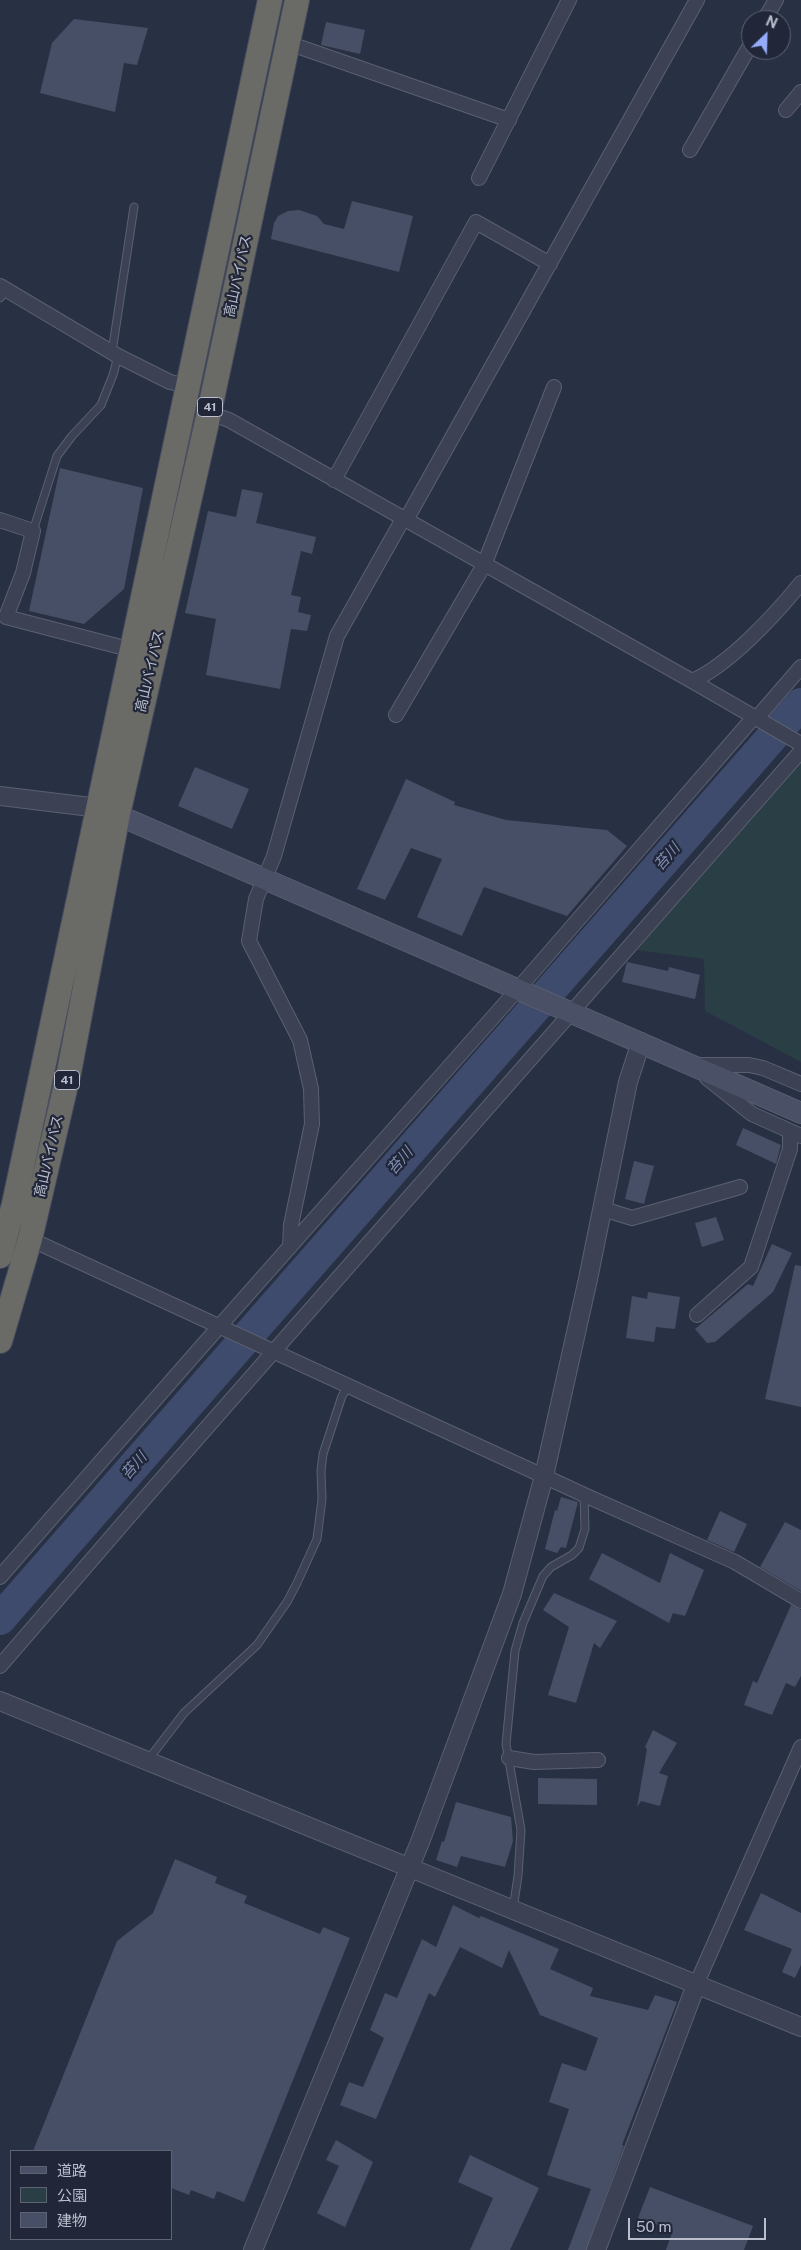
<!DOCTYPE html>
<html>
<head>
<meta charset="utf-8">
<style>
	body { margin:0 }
	#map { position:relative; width:801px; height:2250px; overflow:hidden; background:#283044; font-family:"Public Sans","Noto Sans JP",sans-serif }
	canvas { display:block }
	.legend { position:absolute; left:10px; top:2150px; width:162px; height:90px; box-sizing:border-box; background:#212739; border:1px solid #5e6374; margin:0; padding:6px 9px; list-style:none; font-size:15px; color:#babecd }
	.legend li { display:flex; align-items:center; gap:10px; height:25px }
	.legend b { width:25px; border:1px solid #5e6374 }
	.north { position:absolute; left:741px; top:10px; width:50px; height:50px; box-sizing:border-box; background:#212739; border:1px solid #5e6374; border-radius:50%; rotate:24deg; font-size:14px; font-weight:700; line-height:20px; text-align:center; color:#babecd }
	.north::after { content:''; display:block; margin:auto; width:18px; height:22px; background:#93abf9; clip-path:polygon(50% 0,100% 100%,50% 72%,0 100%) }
	.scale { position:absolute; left:628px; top:2218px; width:138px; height:22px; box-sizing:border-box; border:2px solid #babecd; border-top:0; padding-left:6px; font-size:15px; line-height:18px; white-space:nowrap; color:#babecd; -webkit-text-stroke:4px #212739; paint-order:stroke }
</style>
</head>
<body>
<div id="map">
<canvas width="801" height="2250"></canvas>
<ul class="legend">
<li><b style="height:6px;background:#4a5167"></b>道路</li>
<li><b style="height:14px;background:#2a3e45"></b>公園</li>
<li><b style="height:14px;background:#474f66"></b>建物</li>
</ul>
<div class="north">N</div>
<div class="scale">50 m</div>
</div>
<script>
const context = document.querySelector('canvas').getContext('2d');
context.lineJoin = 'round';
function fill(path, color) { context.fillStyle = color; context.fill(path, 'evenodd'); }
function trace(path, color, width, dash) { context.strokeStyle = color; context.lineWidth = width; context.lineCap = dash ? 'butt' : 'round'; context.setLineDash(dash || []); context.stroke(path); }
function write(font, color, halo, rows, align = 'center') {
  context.font = font + ' "Public Sans","Noto Sans JP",sans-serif'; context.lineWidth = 4.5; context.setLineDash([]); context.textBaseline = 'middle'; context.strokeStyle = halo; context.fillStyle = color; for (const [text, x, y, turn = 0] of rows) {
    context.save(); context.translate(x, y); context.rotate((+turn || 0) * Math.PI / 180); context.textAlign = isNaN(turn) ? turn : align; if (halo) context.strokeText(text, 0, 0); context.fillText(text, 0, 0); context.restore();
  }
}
fill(new Path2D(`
	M800,763H801V1062L705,1011L704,959L637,950Z`), '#2a3e45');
trace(new Path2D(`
	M0,1619L801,704`), '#3e4b6d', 32);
fill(new Path2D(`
	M74,19L148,28L137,65L124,63L115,112L40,93L52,43Z
	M326,22L365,30L360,54L321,45Z
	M352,201L413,216L399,272L271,239L274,223L278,216L288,211L299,210L317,216L324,224L344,229Z
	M60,468L143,488L124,589L84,624L29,611Z
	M242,489L263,493L256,523L316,537L312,554L301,551L291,595L301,597L298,612L311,615L307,631L291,629L280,689L206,675L216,619L185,613L208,511L236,517Z
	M195,767L249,789L232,829L178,806Z
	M406,779L455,802L454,805L506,820L607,830L627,846L567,916L484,887L462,936L417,917L442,859L411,848L385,900L357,889Z
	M627,962L668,971L669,967L700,975L695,999L622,982Z
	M743,1128L781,1145L776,1164L736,1145Z
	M634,1161L654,1166L644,1204L625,1199Z
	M716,1217L724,1240L702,1247L695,1223Z
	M772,1244L792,1253L773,1292L715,1342L707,1343L695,1329L748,1284L753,1286Z
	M795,1265L801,1266V1407L765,1399Z
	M648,1292L680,1297L675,1329L656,1327L654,1342L626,1338L632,1296L647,1299Z
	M561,1497L578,1502L566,1548L561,1547L557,1553L545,1549L555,1510L557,1511Z
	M720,1511L747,1524L734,1552L707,1540Z
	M785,1522L801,1530V1591L760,1567Z
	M602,1553L660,1583L670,1553L704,1570L685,1616L673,1613L669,1623L589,1579Z
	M554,1593L617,1621L600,1648L594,1643L576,1703L548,1695L569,1627L543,1610Z
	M791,1605L801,1610V1676L795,1687L786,1683L772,1715L744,1705L753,1681L757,1683Z
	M653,1730L677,1743L659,1773L668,1776L660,1806L641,1801L637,1807L647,1749L645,1747Z
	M538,1778L597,1779V1805L538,1804Z
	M456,1802L511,1817L513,1841L505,1867L461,1856L457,1867L436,1860L442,1841L444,1842Z
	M175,1859L217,1877L215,1883L247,1896L244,1903L320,1934L323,1927L350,1938L244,2202L217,2191L214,2199L191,2190L189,2195L171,2188V2151H33L117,1941L153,1913Z
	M761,1893L801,1913V1965L795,1978L782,1972L792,1949L744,1930Z
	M453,1905L479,1918L481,1916L559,1949L550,1969L593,1988L590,1996L648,2010L655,1995L677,2002L622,2145L624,2146L586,2250H568L591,2189L547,2175L569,2109L549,2102L562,2063L586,2071L598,2038L540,2015L509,1950L502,1968L460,1947L435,1997L429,1993L376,2119L340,2105L349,2082L363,2087L384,2038L370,2030L385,1993L397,1998L422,1939L436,1947Z
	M336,2140L373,2162L345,2227L317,2213L339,2166L326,2160Z
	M470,2155L539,2188L510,2250H470L493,2198L458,2182Z
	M650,2187L753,2226L744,2250H666L673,2230L638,2218Z`), '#474f66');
const service = new Path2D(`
	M0,298L7,290
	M112,352L134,207
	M33,531L57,456L72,436L101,405L113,375L118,356
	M148,1760L184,1713L257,1645L287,1602L297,1583L317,1539L322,1499L321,1471L323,1454L342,1396L349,1385
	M513,1909L518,1876L521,1830L506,1744L515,1651L523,1623L543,1576L551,1567L572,1555L579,1548L585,1529L584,1495`);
const minor = new Path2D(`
	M764,20L776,0
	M288,43L509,120
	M786,110L801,92
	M690,150L751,44
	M479,178L569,0
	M0,286L118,356L170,382L188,386
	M209,413L229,420L692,681L801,744
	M334,480L476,222L550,264
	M0,520L33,531L23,573L6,617L117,646
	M406,520L697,0
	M692,681C729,665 775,615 801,583
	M396,715L484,565L554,387
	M756,719L801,667
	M697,1065H749L763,1068L801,1084
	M707,1078L752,1114L801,1136
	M603,1209L632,1218L740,1187
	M30,1239L591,1498L735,1562L801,1601
	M290,1247L291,1225L312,1124L311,1089L300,1040L249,941L256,899L274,856L337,636L403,519
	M697,1315L751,1267L790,1149V1131
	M0,1577L202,1346L518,989L754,717
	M0,1666L145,1498L801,751
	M509,1758L534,1762L598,1760
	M696,1985L801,1747`);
const tertiary = new Path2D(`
	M0,796L99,808
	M0,1701L801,2027
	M253,2250L420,1842L512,1594L544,1476L588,1279L628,1082L641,1042
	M596,2250L696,1985`);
const secondary = new Path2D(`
	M104,809L801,1113`);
const trunk = new Path2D(`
	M0,1256L14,1204L270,0
	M0,1341L30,1239L69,1072L118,814L209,413L297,0`);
trace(service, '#5b6071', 9);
trace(minor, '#5b6071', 16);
trace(tertiary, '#5b6071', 20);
trace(secondary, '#5b6071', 22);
trace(trunk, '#474d5e', 26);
trace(service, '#3c4254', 7);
trace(minor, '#3c4254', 14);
trace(tertiary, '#3c4254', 18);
trace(secondary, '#4a5167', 20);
trace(trunk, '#6a6a66', 24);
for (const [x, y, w] of [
	[210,407,25],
	[67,1080,25]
]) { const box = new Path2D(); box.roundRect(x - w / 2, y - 9.5, w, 19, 4); context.fillStyle = '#212739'; context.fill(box); trace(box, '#babecd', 1); }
write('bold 12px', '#babecd', null, [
	["41",210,407],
	["41",67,1080]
]);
write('14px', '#babecd', '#212739', [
	["高山バイパス",238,276,-78],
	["高山バイパス",150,671,-77],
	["高山バイパス",49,1156,-77]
]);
write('italic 15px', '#818fb4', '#212739', [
	["苔川",667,857,-49],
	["苔川",400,1161,-49],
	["苔川",134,1466,-49]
]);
</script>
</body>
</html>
